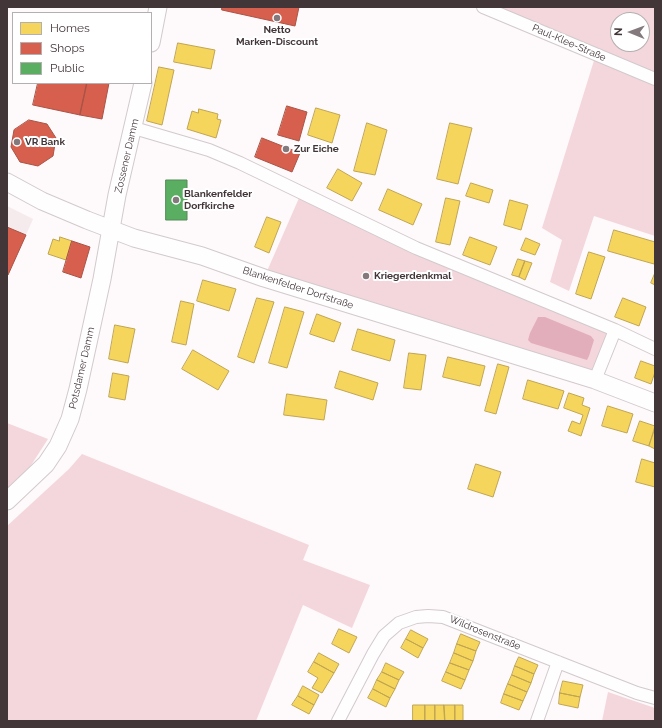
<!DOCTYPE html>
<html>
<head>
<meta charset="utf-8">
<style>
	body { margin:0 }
	#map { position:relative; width:662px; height:728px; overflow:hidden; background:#fef9fa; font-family:Raleway,sans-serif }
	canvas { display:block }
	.frame { position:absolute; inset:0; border:8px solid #433639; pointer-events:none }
	.legend { position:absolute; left:12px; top:12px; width:140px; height:72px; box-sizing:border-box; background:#fff; border:1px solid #b4afb0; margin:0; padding:5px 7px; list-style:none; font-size:12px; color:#433639 }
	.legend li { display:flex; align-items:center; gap:8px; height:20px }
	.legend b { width:20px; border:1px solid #b4afb0 }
	.north { position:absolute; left:610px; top:12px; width:40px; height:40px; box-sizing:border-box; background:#fff; border:1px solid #b4afb0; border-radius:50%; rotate:271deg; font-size:11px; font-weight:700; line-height:16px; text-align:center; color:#433639 }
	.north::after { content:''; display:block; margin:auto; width:14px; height:18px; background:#847a7d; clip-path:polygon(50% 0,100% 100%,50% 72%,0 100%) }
</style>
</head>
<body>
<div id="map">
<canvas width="662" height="728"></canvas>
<div class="frame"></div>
<ul class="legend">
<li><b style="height:11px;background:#f6d55c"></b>Homes</li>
<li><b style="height:11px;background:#d6604d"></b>Shops</li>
<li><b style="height:11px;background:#5aae61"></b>Public</li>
</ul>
<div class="north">N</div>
</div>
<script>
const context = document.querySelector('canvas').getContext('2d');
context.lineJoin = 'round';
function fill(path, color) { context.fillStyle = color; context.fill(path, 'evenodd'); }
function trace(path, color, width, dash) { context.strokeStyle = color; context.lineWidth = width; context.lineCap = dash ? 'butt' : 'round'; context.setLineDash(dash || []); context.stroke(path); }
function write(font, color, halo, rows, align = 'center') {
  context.font = font + ' Raleway,sans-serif'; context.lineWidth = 4; context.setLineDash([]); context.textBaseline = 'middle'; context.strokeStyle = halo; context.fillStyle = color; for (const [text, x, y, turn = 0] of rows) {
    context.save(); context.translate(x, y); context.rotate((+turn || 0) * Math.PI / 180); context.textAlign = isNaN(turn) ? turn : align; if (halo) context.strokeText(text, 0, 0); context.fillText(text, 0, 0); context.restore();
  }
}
fill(new Path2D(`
	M7,206L33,219L7,278Z`), '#f5eaec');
fill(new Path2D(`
	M483,7H655V236L594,216L569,291L550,282L562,240L542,228L596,54ZM618,20H642V44H618Z
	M299,198L615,330L595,380L264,278Z
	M7,423L48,439L28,470L7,490Z
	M82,454L309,545L303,560L370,585L352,628L303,605L256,721H7V526L69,469Z
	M608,692L655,708V721H602Z`), '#f4d7dd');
fill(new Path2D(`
	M538,317H545L591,336L594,340L589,356L587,360L531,343L528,340L530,333Z`), '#e3aebc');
const homes = new Path2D(`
	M178,43L215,50L211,69L174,62Z
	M159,67L174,70L162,125L147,121Z
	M316,108L340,115L332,143L308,135Z
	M199,109L218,114L217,119L221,120L216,138L187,129L192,111L198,113Z
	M367,123L387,130L375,175L354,171Z
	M450,123L472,128L458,184L437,179Z
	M338,169L362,183L352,201L327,188Z
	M471,183L493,190L489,203L466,196Z
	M388,189L422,204L413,225L379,210Z
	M446,198L460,201L450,245L436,242Z
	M510,200L528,205L521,230L504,225Z
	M267,217L281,222L269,253L255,247Z
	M614,230L655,242V260L654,264L608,251Z
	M60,237L72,241L66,260L48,254L53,239L59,241Z
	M470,237L497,247L490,265L463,255Z
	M526,238L540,244L535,255L521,250Z
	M589,252L605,257L591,299L576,294Z
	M518,259L525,261L519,277L512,275Z
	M525,261L532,263L525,280L519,277Z
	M655,273V285L651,283Z
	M203,280L236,289L229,311L197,301Z
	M257,298L274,302L254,363L238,357Z
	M623,298L646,307L639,326L615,317Z
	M181,301L194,304L186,345L172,342Z
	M285,307L304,312L287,368L269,363Z
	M317,314L341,323L334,342L310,334Z
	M115,325L135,329L128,363L109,359Z
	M358,329L395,340L390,361L352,350Z
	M193,350L229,371L218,390L182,369Z
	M409,353L426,355L421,390L404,388Z
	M448,357L485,366L480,386L443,377Z
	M641,361L655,366V372L651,384L635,378Z
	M498,364L509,367L496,414L485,411Z
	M340,371L378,383L373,400L335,388Z
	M113,373L129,376L125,400L109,397Z
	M528,380L564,391L558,409L523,399Z
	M569,393L584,398L582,405L590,408L581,436L568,431L572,421L580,424L583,415L564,408Z
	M287,394L327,400L324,420L284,415Z
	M608,406L633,414L627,433L602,426Z
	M640,421L655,426L649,446L633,441Z
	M655,429V449L649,446Z
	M642,459L655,463V487L636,482Z
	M476,464L501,472L493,497L468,489Z
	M339,629L357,637L349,653L332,644Z
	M411,630L428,639L423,648L406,639Z
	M461,634L480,642L476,651L457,644Z
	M406,639L423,648L418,658L401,648Z
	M457,644L476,651L473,661L454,653Z
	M319,653L339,664L334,673L314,662Z
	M454,653L473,661L469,670L450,663Z
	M519,657L538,665L534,674L515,666Z
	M314,662L334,673L322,693L312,688L318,678L308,672Z
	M386,663L404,672L399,680L382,672Z
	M450,663L469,670L465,680L446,672Z
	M515,666L534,674L531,683L512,675Z
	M382,672L399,680L395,689L377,680Z
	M446,672L465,680L461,689L442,681Z
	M512,675L531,683L527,692L508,684Z
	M377,680L395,689L390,698L373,689Z
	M563,681L583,685L580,697L560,693Z
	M508,684L527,692L523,701L504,694Z
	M303,686L319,695L314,705L298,696Z
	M373,689L390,698L386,707L368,698Z
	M560,693L580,697L578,708L559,704Z
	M504,694L523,701L519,710L501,703Z
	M298,696L314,705L309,714L292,705Z
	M413,705H425V721H413Z
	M425,705H435V721H425Z
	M435,705H444L445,721H435Z
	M444,705H455V721H445Z
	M455,705H463V721H455Z`);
fill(homes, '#f6d55c');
trace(homes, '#c0a552', 1);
const shops = new Path2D(`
	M222,7H299L295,26L222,10Z
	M38,83H87L80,115L33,105Z
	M87,83H109L102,119L80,115Z
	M287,106L307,112L299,141L278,135Z
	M29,120L47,124L56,138L53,156L38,166L20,162L11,147L14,130Z
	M262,138L300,153L292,172L255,157Z
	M7,227L26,235L8,275H7Z
	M72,241L90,247L81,278L63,272Z`);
fill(shops, '#d6604d');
trace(shops, '#aa5347', 1);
const public = new Path2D(`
	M166,180H187V220H166Z`);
fill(public, '#5aae61');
trace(public, '#538a55', 1);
const minor = new Path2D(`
	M483,7L655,79
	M134,128L209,150L240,163L416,248L615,330L655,349
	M595,380L615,330
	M338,721L373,654L384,636L399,623L416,617L428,616L443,617L596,677L637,693L655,698
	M537,721L558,662`);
const secondary = new Path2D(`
	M151,43L158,7
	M7,182L42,201L87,220L134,238L202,256L264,278L595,380L655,403
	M7,501L46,464L58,446L70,419L78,389L102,279L117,195L143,83`);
trace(minor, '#d2cacc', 14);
trace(secondary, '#d2cacc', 19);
trace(minor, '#fffefe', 12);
trace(secondary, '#fffefe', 17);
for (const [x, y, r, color] of [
	[277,18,4,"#847a7d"],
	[17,142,4,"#847a7d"],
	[286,149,4,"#847a7d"],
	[176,200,4,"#847a7d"],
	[366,276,4,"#847a7d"]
]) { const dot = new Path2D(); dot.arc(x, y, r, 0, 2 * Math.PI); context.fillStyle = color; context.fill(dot); trace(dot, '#fff', 1.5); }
write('bold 10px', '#433639', '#fff', [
	["Netto",277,30,"center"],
	["Marken-Discount",277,42,"center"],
	["VR Bank",25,142],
	["Zur Eiche",294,149],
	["Blankenfelder",184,194],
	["Dorfkirche",184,206],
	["Kriegerdenkmal",374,276]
], 'left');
write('10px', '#433639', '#fff', [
	["Paul-Klee-Straße",569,43,23],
	["Zossener Damm",127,156,-77],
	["Blankenfelder Dorfstraße",298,288,18],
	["Potsdamer Damm",82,368,-77],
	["Wildrosenstraße",485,633,22]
]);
</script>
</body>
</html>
